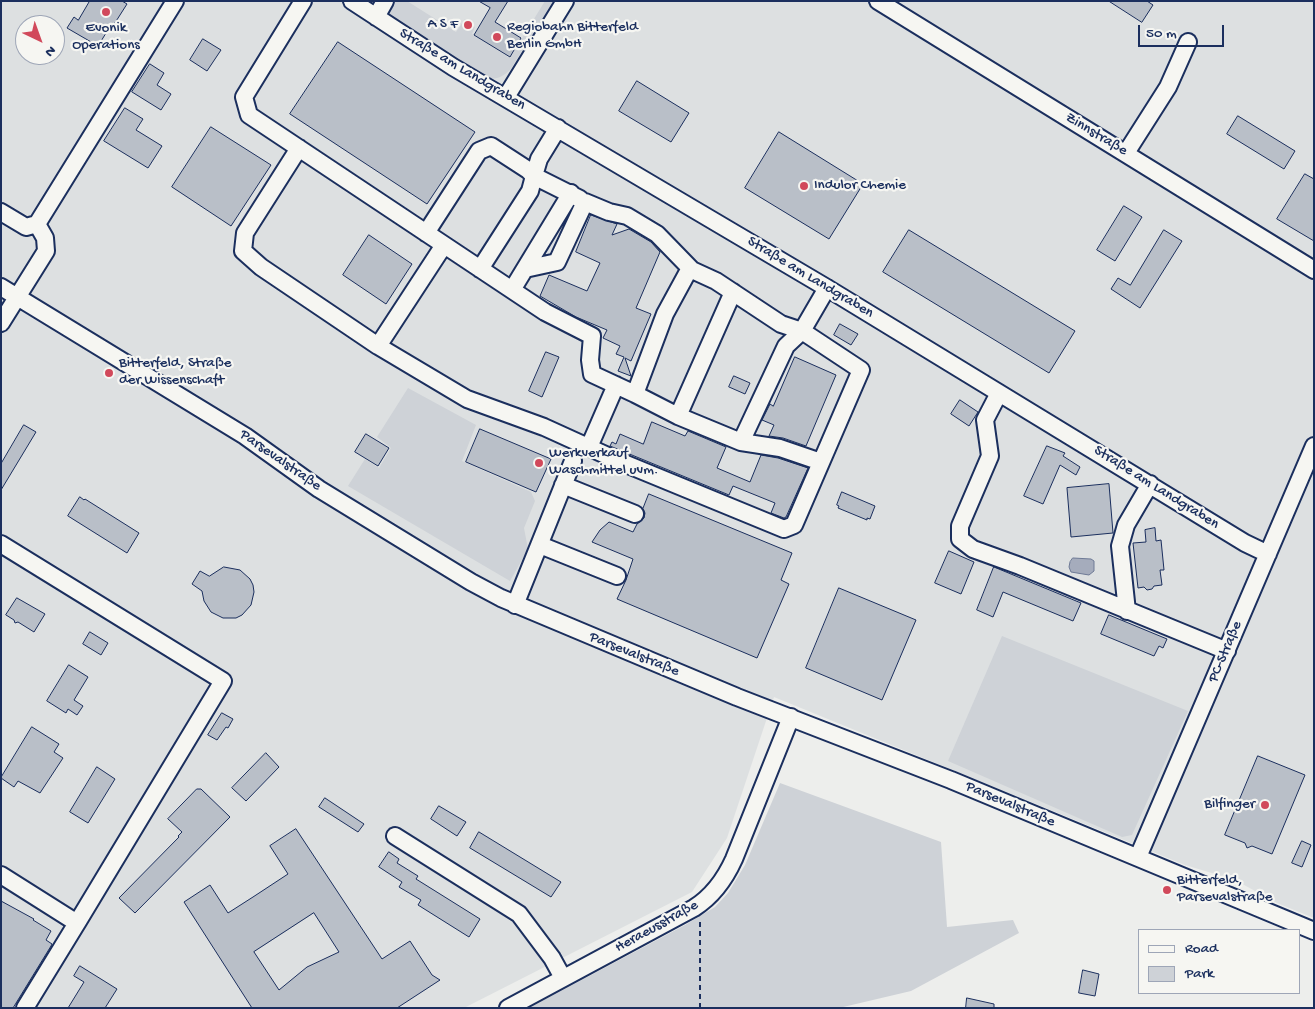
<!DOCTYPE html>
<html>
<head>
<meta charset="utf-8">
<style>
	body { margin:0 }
	#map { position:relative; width:1315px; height:1009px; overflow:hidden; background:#edeeec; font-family:"Gochi Hand",sans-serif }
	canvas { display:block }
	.frame { position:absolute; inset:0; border:2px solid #1b2f5e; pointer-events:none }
	.legend { position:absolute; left:1138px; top:929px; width:162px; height:65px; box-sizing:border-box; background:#f6f6f2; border:1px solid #9ea6b7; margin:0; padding:6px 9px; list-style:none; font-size:15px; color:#1b2f5e }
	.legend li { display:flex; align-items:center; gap:10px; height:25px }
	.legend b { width:25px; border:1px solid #9ea6b7 }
	.north { position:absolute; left:15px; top:15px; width:50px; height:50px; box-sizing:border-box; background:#f6f6f2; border:1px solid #9ea6b7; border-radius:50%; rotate:138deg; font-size:14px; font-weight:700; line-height:20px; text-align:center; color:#1b2f5e }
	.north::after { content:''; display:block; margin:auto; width:18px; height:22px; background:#d1495b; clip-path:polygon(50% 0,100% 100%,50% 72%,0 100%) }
	.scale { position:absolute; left:1138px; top:25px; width:86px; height:22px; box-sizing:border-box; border:2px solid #1b2f5e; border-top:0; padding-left:6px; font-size:15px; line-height:18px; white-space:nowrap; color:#1b2f5e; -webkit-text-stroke:4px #f6f6f2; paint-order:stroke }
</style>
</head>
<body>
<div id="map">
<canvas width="1315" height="1009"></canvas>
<div class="frame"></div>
<ul class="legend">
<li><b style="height:6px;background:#f6f6f2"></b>Road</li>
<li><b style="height:14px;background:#ced2d7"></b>Park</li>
</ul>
<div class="north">N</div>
<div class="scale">50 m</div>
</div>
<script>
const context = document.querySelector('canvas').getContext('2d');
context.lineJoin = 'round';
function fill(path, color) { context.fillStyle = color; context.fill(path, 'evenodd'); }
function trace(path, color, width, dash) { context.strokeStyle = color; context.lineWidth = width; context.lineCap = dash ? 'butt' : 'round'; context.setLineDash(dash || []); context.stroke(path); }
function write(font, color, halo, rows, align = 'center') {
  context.font = font + ' "Gochi Hand",sans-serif'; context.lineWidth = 4.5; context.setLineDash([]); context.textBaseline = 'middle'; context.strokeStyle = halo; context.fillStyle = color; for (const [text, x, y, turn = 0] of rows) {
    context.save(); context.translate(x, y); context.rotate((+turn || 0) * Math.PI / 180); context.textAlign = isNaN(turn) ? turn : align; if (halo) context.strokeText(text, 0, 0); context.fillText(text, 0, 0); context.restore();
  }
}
fill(new Path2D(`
	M1,1H1314V918L1277,903L1235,880L1185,865L774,697L727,838L692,892L464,1008H1ZM25,25H55V55H25Z`), '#dde0e1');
fill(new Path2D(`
	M397,1H407L456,32L465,19L473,24L472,25L475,27L472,34L510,58L545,1H553L510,70C500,79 495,80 482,77L390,19L388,11L393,2Z
	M408,388L476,425L462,461L531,492L535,501L524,528L528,549L510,581L348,486L365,459L379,468L391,448L377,437Z
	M1002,636L1188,711L1132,835L1122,837L948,761Z
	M780,783L941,842L947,927L1013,920L1019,933L911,991L839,1008H529L685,925L715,907L728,893L745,865Z`), '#ced2d7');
const water = new Path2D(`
	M1073,558L1091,559L1094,561V571L1089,575L1071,572L1069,567L1070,562Z`);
fill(water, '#a5acbc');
trace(water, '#6e7a96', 1);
const building = new Path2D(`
	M90,1H122L127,4L113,26L111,25L98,46L67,28L74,17L78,20Z
	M479,1H508L495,22L521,38L510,57L474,35L490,8Z
	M1109,1H1147L1153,5L1142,22Z
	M203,39L221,50L207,71L190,60Z
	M338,42L475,132L427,204L290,114Z
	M150,64L164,73L157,85L171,94L161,110L132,92Z
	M637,81L689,113L671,142L619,111Z
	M125,108L143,119L136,130L162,146L148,168L104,141Z
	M1238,116L1295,151L1284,169L1227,134Z
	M211,127L271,165L231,226L172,187Z
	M779,132L863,184L829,239L745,188Z
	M1305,174L1314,179V241L1277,219Z
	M1124,206L1142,217L1115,261L1097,250Z
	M591,215L617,224L612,235L629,229L651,242L660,252L636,308L651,314L631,361L625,358L631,376L618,371L624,357L616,354L620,346L603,338L607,330L576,317L540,296L549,275L587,291L600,263L576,252Z
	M909,230L1075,331L1049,373L883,272Z
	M1164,230L1182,241L1140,308L1111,289L1118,278L1130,285Z
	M369,235L412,264L386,304L343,275Z
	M840,324L858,334L851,345L834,335Z
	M546,352L559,357L542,397L529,391Z
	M795,357L836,375L806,446L783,438L769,436L774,425L762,420L770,404L773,406Z
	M734,376L750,383L745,394L729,387Z
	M960,400L978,412L969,426L951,414Z
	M652,422L685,436L688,431L726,447L717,468L750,482L761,455L778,458L808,468L786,517L784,518L771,513L775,503L733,486L729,495L610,446L612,442L616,444L620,434L643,444Z
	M24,425L36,432L1,490V464Z
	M480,429L551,459L536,492L466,462Z
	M366,434L389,448L378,466L355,452Z
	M1047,446L1065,453L1063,456L1080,467L1076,475L1060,465L1043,504L1024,496Z
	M1109,484L1113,533L1071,537L1067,488Z
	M842,492L875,506L870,519L867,518V520L838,508L839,506L837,505Z
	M649,494L792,553L781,580L789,584L757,658L617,599L626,580L633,559L592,542L600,530L609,522L633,532L637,524L644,518L645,513L643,509Z
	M80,497L84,500L85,499L139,533L127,553L68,516Z
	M1155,528L1156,541L1161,540L1164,570H1160L1162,585L1154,586L1152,589L1147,590L1144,587L1138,588L1133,543L1146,542L1145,530Z
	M949,551L974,562L961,594L935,583Z
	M224,567L240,570L250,579L253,585L254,592L251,605L242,615L236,618H223L211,612L204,601L202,591L192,584L200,571L209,576Z
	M994,567L1081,603L1073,621L1003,592L993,617L977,610Z
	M839,588L916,620L882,700L806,668Z
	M17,598L45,614L34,632L18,622L15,623L14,620L6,615Z
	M1109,615L1167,639L1163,648L1159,646L1154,656L1101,634Z
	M90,632L108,643L101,655L83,644Z
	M69,665L88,677L74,700L83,706L77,715L68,709L66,713L47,701Z
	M222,713L233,719L228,728L226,727L217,740L208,735Z
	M32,727L59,744L54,752L63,758L40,793L18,781L14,787L1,778Z
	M266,753L279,767L246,801L232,788Z
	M1258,756L1305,775L1272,854L1252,846L1247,848L1245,843L1225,835Z
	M97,767L115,779L88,823L70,812Z
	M197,789H201L230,817L135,913L119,898L179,837L178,836L182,832L168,819Z
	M325,798L364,824L358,832L319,807Z
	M439,806L466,822L457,836L431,819Z
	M296,829L382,959L410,941L432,975L440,980L397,1008H252L184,902L210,885L228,913L253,897L288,874L270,846ZM314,913L339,952L307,967L279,990L254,952Z
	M479,832L561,882L551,897L470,848Z
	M1302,841L1311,845L1302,867L1292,863Z
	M389,852L399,859L397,863L418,876L416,879L480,919L469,937L418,905L421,900L399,887L402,882L379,867Z
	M1,901L34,919L33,920L51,931L46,940L52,944L51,946L13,1008H1Z
	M80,966L117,989L105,1008H68L84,982L74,976Z
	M1083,970L1099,974L1095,996L1079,993Z
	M967,998L994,1004V1008H966Z`);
fill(building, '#b9bfc8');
trace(building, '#1b2f5e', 1);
const minor = new Path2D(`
	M303,1L244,97L249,115L545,312L592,336L590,360L592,374L635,394L678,416L741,442L780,448L821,462
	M352,1L453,67L827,288L1245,543L1268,554
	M878,1L1314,270
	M376,17L385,1
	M506,97L565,1
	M558,128L539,159L534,176L580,199
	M299,148L245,233L243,251L261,267L378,346L444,245
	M1126,153L1168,87L1188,42
	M1,212L26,227L37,224L175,1
	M426,233L479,151L491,146L528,170L534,176L530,191L480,269
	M1,287L245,436L319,489L471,582L501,598L737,697L951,780L1314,931
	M512,290L571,193
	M1,323L46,251L45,238L37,224
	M378,346L467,399L544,427L621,462L784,529L794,525L861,370L802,331L781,324L716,281L692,270L657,234L627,216L609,212L585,202L557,262L525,269
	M999,393L985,420L990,456L960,526V539L973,549L1020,566L1227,651
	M635,394L665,314L690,268
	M678,416L733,292
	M741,442L786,346L802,331L827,288
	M589,447L616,385
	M563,485L635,514
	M1,544L223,681L77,923
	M540,545L617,576
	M515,605L573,461
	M1127,611L1120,546L1126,525L1150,484
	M395,836L519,914L552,958L563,978
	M1138,857L1314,446
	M1,875L77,923L25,1008
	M508,1008L694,908C713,896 725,879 734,859L791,717`);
trace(minor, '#1b2f5e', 20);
trace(new Path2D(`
	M700,1008V920`), '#1b2f5e', 2, [5, 4]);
trace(minor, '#f6f6f2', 16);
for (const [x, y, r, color] of [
	[106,12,5,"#d1495b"],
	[468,25,5,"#d1495b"],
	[497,37,5,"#d1495b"],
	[804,186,5,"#d1495b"],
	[109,373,5,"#d1495b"],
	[539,463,5,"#d1495b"],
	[1265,805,5,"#d1495b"],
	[1167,890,5,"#d1495b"]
]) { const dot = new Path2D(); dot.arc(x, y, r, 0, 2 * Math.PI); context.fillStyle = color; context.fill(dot); trace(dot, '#f6f6f2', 2); }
write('15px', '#1b2f5e', '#f6f6f2', [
	["A S F",458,25,"right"],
	["Regiobahn Bitterfeld",507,28],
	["Berlin GmbH",507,45],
	["Evonik",106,29,"center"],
	["Operations",106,46,"center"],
	["Indulor Chemie",814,186],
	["Bitterfeld, Straße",119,364],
	["der Wissenschaft",119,381],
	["Werkverkauf",549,454],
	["Waschmittel uvm.",549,471],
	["Bilfinger",1255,805,"right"],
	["Bitterfeld,",1177,881],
	["Parsevalstraße",1177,898]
], 'left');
write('15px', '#1b2f5e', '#f6f6f2', [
	["Straße am Landgraben",462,70,31],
	["Zinnstraße",1096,135,31],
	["Straße am Landgraben",810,278,31],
	["Parsevalstraße",280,461,35],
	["Straße am Landgraben",1156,488,32],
	["PC-Straße",1226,652,-67],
	["Parsevalstraße",634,655,22],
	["Parsevalstraße",1010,805,23],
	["Heraeusstraße",657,927,-29]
]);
</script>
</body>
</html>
